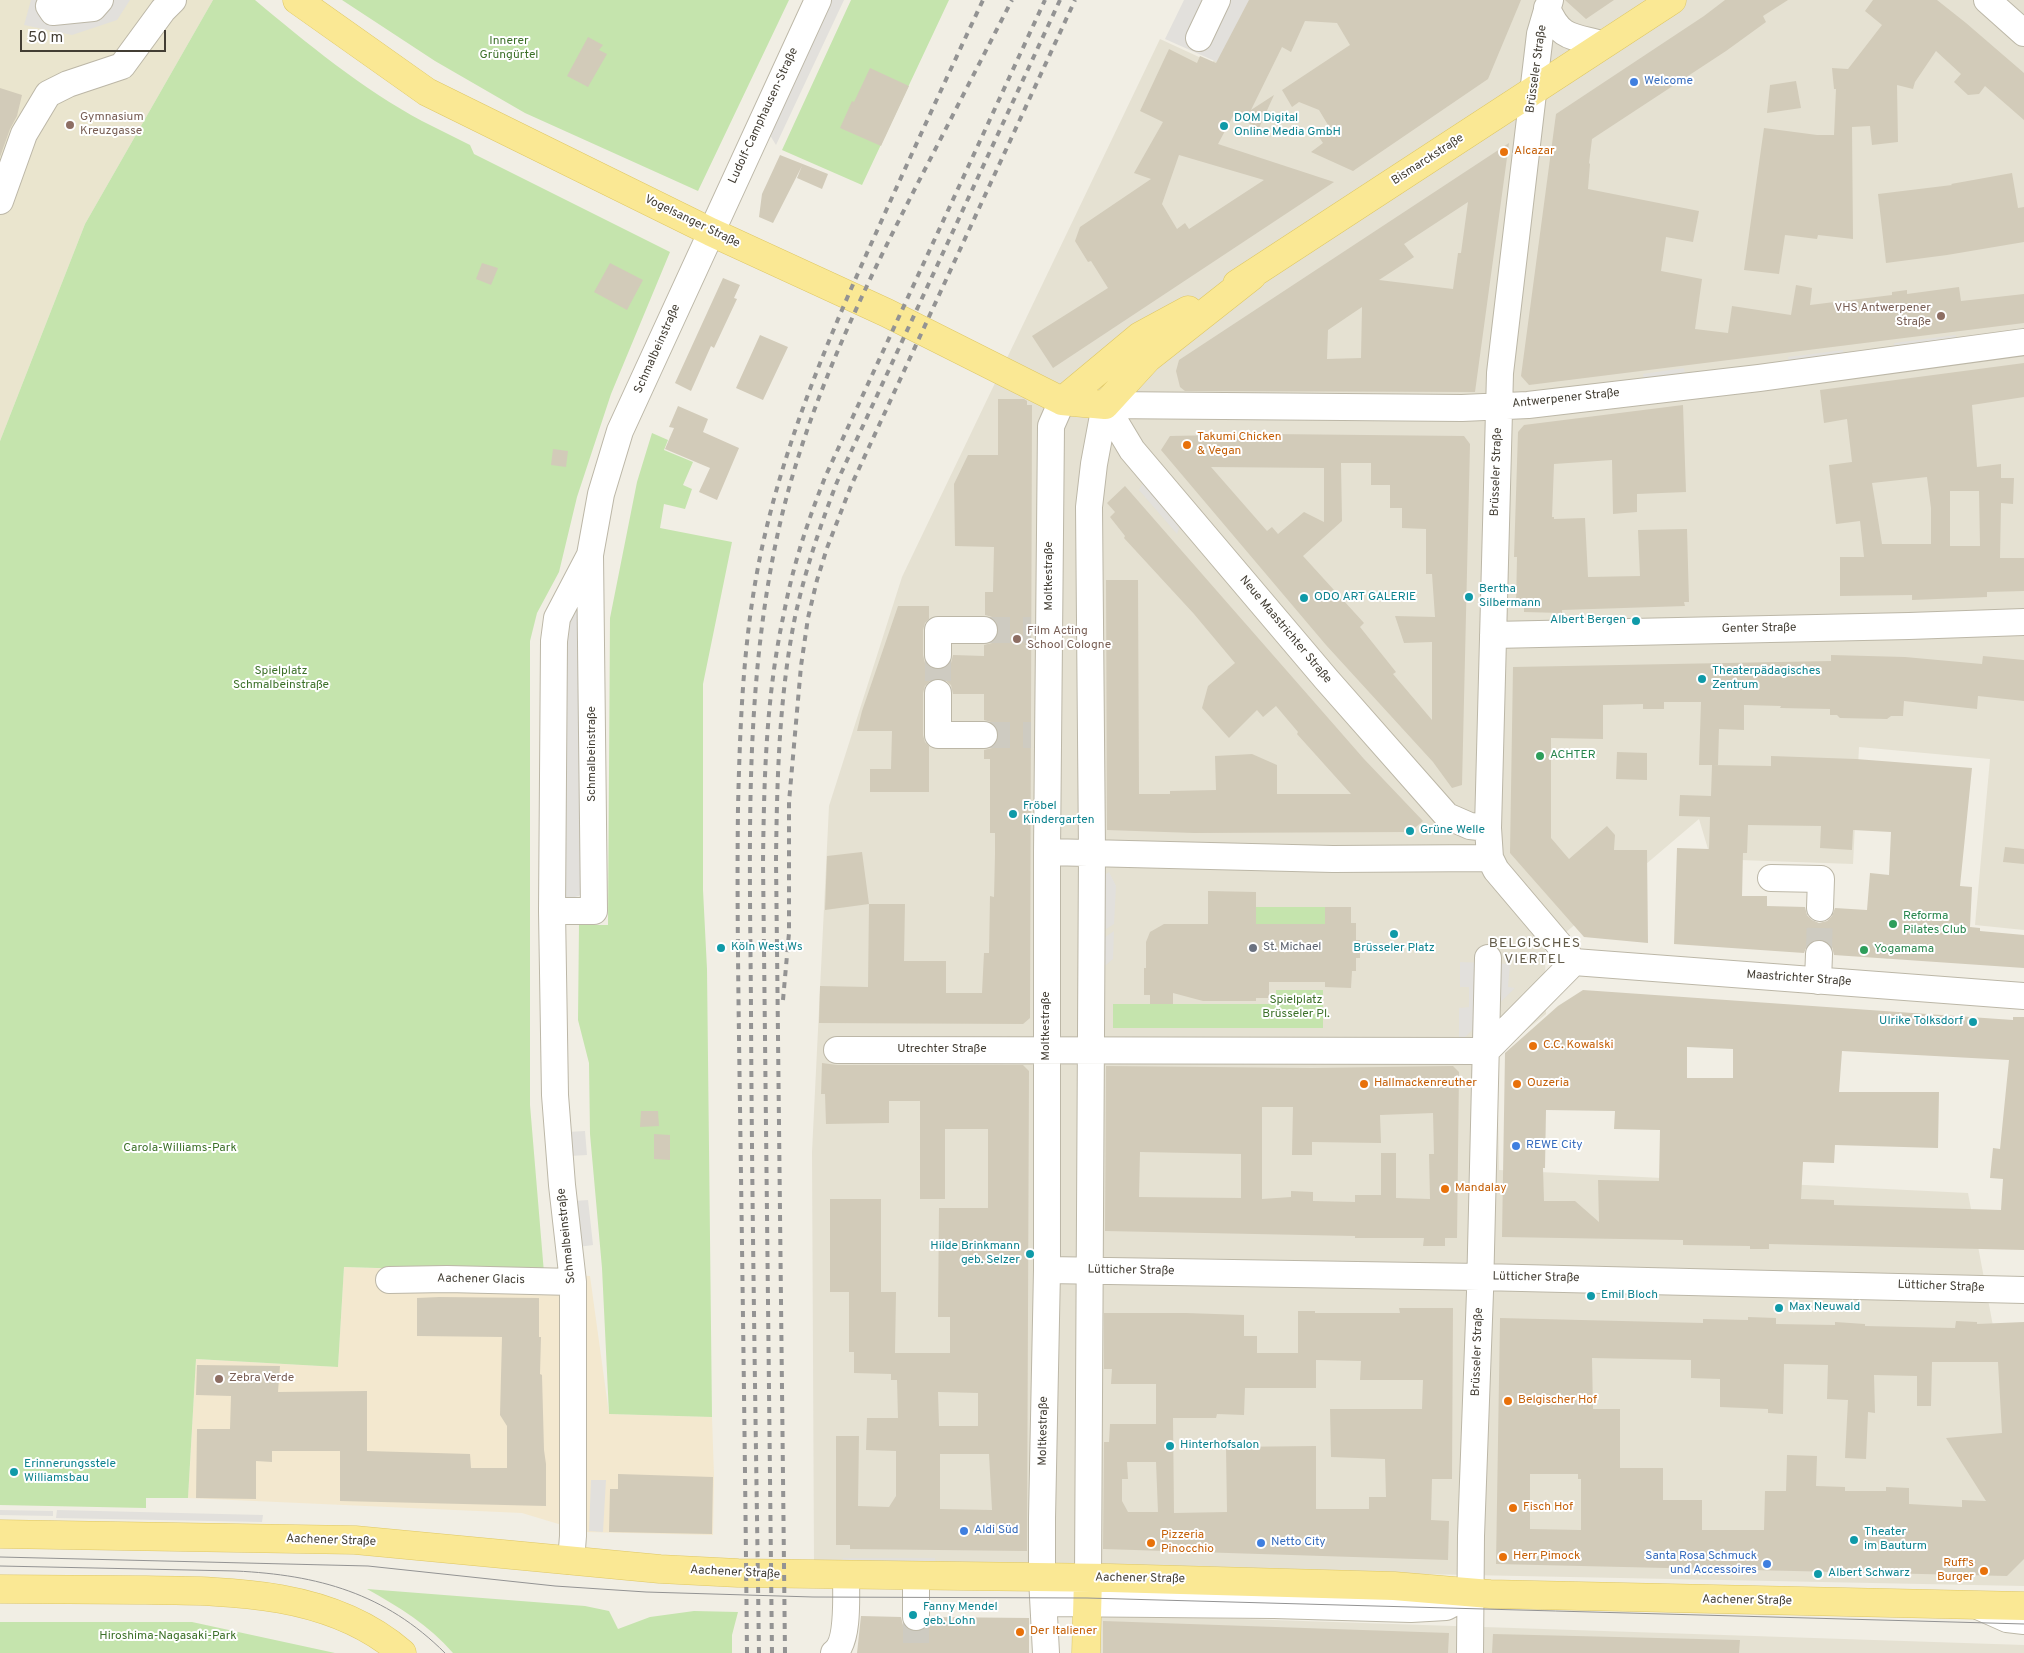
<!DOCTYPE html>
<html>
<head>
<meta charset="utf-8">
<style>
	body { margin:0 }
	#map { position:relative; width:2024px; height:1653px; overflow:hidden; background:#f1eee4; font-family:Overpass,sans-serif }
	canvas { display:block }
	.scale { position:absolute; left:20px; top:30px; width:146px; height:22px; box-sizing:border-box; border:2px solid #433e34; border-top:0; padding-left:6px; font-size:15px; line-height:18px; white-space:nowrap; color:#433e34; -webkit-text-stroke:4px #fff; paint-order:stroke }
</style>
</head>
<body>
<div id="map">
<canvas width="2024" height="1653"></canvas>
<div class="scale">50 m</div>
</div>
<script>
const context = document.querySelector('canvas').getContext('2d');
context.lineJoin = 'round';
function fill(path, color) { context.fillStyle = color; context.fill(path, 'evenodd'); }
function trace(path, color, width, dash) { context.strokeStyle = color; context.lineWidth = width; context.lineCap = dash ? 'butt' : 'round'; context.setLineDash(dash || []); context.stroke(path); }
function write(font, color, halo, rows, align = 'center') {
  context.font = font + ' Overpass,sans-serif'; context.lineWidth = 4; context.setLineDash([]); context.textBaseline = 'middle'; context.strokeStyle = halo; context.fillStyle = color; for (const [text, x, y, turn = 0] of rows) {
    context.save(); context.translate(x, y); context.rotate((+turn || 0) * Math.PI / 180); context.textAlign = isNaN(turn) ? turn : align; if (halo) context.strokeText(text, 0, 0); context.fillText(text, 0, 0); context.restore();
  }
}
fill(new Path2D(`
	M1248,0H2024V930L1975,925L1990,759L1859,747L1853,864L1711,859L1699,819L1545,950L1546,1014L1497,1054L1499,1170L1968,1193L2024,1491V1586L814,1562L812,1152L829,806L902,577L1160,39L1212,63Z
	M1093,1614L2024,1645V1653H1093Z`), '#e5e1d2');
fill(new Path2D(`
	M344,1267L590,1276L609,1414L712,1417L714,1476L713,1535L585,1532L522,1513L188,1498L196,1359L338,1367Z`), '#f3e8cf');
fill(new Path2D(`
	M0,0H213L85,224L0,441Z`), '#eae5ce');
fill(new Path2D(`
	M213,0H255C305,42 364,90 422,121C438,129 454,137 470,145L474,154L670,252L611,394L577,497L559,572L537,613L530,641V1105L544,1273L344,1267L338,1367L196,1359L188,1498H146V1508L0,1505V441L85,224Z
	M342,0H789L698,191L525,113L435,61Z
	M851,0H949L862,185L782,150Z
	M652,433L668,440L664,450L693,462L683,485L692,489L685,509L664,504L660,528L732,542L703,684V890L707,969L712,1417L609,1414L602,1268L590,1134L589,1063L578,1020L579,925H608L610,618L637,482Z
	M1256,907H1325V924H1256Z
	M1276,990H1323V1028H1113V1004H1276Z
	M367,1589L585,1606L609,1611L618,1629L650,1617L694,1611L738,1612L732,1635V1653H453C429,1625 399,1607 367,1589Z
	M0,1622H192L335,1653H0Z`), '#c5e4ad');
fill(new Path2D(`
	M31,0H130L117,20L72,35L24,25Z
	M829,0H844L776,145L768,132Z
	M1184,0H1249L1217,62L1165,39Z
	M1956,335L1957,341L1895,349L1894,343Z
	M1843,350L1844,355L1789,362L1788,357Z
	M1684,368L1685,375L1644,380L1643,374Z
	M1146,477L1182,520L1177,534L1139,490Z
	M580,605L583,891L579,896L571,898H565L563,619Z
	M1109,872L1116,886L1114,924L1100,933L1101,877Z
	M1114,931L1113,959L1100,970L1101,940Z
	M1460,962L1510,964L1508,987L1515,988L1462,1040H1459V1008L1469,1007V987H1460Z
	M585,1131L587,1155L569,1156L567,1132Z
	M588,1200L593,1245L578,1247L574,1201Z
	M591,1480H606L603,1532L589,1531Z
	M0,1510L53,1511V1516L0,1515Z
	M57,1510L263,1515L262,1522L56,1518Z
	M843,1558H935V1564L842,1563Z`), '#e2e0dc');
fill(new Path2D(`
	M1249,0H1521L1488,79L1353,171L1311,152L1323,143L1319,137L1331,130L1319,110L1299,102L1292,107L1282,90L1350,45L1337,23L1305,21L1291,52L1282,47L1251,110L1274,95L1259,128L1233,116L1218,144L1334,182L1053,368L1032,336L1108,288L1091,261L1088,262L1075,241L1080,227L1151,179L1134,173L1163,122L1140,111L1169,49L1197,63L1200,56L1216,63ZM1179,155L1264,180L1189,229L1185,223L1177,229L1162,204Z
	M1565,0H1614L1586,19Z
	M1725,0H1788L1763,16L1766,22L1726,51L1592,139L1589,163L1590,164L1588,189L1699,211L1693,242L1666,237L1661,271L1702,279L1695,329L1728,333L1732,306L1791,315L1796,285L1812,288L1810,305L1892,295V292L1907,290V294L1959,287L1961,301L2024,294V323L1529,385L1521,376L1556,114L1704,16Z
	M1873,0H1937L1966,23L2024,73V120L1985,86L1979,94L1968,95L1954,82L1961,74L1936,51L1915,82L1913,89L1897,85L1898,142L1872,145L1870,126L1852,127L1853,239L1818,235L1817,239L1785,235L1779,274L1744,270L1764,128L1817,135H1834L1836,89H1834L1832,68L1848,69L1882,25L1865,11Z
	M588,37L603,45L599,50L607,54L588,87L567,76Z
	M870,68L909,86L881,146L840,128L852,101L854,102Z
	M1796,81L1801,108L1767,113L1770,85Z
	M0,88L22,95L17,116L10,129L0,157Z
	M1509,143L1475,392L1185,391L1180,387L1176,371L1179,360ZM1468,202L1461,253H1458L1453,289L1379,280L1414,257L1404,244ZM1362,307L1361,358L1327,359L1328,330Z
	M780,155L828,174L822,189L797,178L802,166L773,223L759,217L762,194Z
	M2012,173L2018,208L2024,207V242L1947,255L1886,263L1878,194L1952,185L1951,184Z
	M482,263L498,268L491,285L476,279Z
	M610,263L643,280L627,310L594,292Z
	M723,278L740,285L734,298L737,299L714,348L711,346L691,391L675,383Z
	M760,335L788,347L763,400L736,388Z
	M2024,363V397L1972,405L1977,467L2001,464V478H2014L2013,504L2001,503L2000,558H2024V591L1987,592V597L1912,600V595L1840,596V557H1864L1860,521L1836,524L1830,475L1829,465L1852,462L1847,419L1824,423L1820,390ZM1927,477L1931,508V544H1882L1872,483ZM1950,491H1979L1980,546H1950Z
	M998,399H1024L1027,401V405H1032L1030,1018L1023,1024L819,1023L820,986L868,987L869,904H905L904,961H946V993H982L984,953H989L990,896L994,897L995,854V833H990V759H984V750L992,748L997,742L999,735L997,727L991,722L984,720V694H953L951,685L945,680L938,678L931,680L925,686L923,693V735L925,742L929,746V792H870V769H891L892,731H857L862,711L898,606H929V619L925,623L923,630V655L925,663L931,668L938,670L945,668L951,663L953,655L984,656V645L992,643L997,637L999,630L997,623L992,617L985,615V592H993L994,547L955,546L954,484L968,455H998Z
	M1683,405L1686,492L1637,494V512L1613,514L1612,460L1554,464L1552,517H1554V519L1585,518L1588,577L1640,576L1638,530L1687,529L1689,602H1684L1685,606L1562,610V613L1524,612V606H1516L1517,557H1514L1518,432L1524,425Z
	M678,406L708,419L703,432L739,448L717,500L699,492L710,468L665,449L674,428L669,427Z
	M1270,434L1464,436L1470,444L1462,785L1452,788L1433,762L1326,645L1161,450L1170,436ZM1341,463H1371V485H1390V508H1402V528L1426,529V574H1432L1435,617L1395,616L1404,643L1432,642V720L1393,674L1396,672L1360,627L1364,623L1303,556L1342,521ZM1211,467L1324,468V522L1304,512L1278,534L1272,527L1267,531Z
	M553,449L568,451L566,467L551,465Z
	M1125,486L1364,759L1423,821L1410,832L1194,833L1107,830L1106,580H1138L1139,794H1170V791L1216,790L1215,756L1252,754L1277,765V794H1351L1297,734L1298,732L1276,706L1263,717L1257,710L1229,738L1202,708L1208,686L1235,663L1194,614L1124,538L1125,536L1110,517L1115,512L1107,503Z
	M1831,655L1905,657L1982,664L1983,656L2024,660V701L1978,696L1977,709L1904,701L1903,716H1891L1887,719L1840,718L1837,715H1830V709L1780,708L1781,706L1744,705V730L1719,729L1718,765H1699L1701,702H1664V709H1643V704L1603,705V739L1551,738V838L1569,859L1607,826L1615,835L1614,850H1647L1648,943L1584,937L1510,853L1513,667L1831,661Z
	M1617,752L1647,753V780L1616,779Z
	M1771,756L1856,759L1972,768L1960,886L1972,887L1970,927L1980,928V931L2024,935V968L1834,955L1832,947L1827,941L1820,939L1812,941L1807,946L1804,953L1674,944L1677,848L1709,849L1710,817L1679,816L1680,795L1711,796L1712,765L1771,766ZM1748,825L1821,826L1820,848L1852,850L1853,830L1891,832L1889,875L1870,873L1867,910L1835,908L1832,916L1827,921L1819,923L1812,920L1807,915L1805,907L1767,906V896H1742L1743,853H1747Z
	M2005,847L2024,849V864L2003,862Z
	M862,852L869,904L825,910L827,856Z
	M1208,891L1256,892V924H1325V907H1351V923H1356V940H1360V958H1356V971H1352L1351,988L1325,987V982H1269V998H1256V1001H1203L1173,993V1004H1150V995H1144V968H1146V942L1150,932L1164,924H1208Z
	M1583,990L2013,1020V1017H2024V1250L1769,1244V1249H1750V1246L1683,1245V1240L1502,1237L1505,1053L1558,1006ZM1687,1047L1733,1049V1078H1687ZM1842,1051L2009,1060L2000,1149L1993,1148L1990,1178L2003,1179L2001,1210L1834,1205V1200L1801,1199L1803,1162L1834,1163L1835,1145L1938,1148L1939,1092H1839ZM1546,1110L1615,1111L1614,1129L1660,1130L1659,1181L1598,1180L1599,1222L1575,1201H1544L1543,1168H1545Z
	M822,1063L837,1065H1023L1029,1071L1027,1551L850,1549V1545H836V1436H859L858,1506L889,1507L896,1496V1451L866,1450L867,1418H898L897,1380H891V1374L854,1373V1352H849V1292H830V1199H881V1292H896L895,1353H950V1317H938L939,1208H988V1129H945V1199H920V1101H889V1123L826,1124L825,1094H821ZM938,1392L978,1393V1426H939ZM940,1454H989L992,1510L940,1509Z
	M1106,1066L1312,1068L1453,1066L1459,1072L1457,1238H1445V1246H1423L1424,1238H1355V1236L1105,1231ZM1262,1107H1293L1292,1155H1312V1142L1381,1143L1380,1115L1433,1113L1434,1154H1429L1430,1199L1396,1198V1153H1381V1195H1355V1202L1313,1201V1192L1291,1191V1197L1262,1199ZM1140,1152L1241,1154V1198L1139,1197Z
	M641,1111H658L659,1126L640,1127Z
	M654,1134L670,1135V1160L654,1159Z
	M439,1297L539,1298V1337H541L540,1374L542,1375L544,1450L546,1464V1506L340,1501V1451H272V1462L256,1461V1499L196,1498L197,1429H230L231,1396L196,1395L197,1365L280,1366L278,1392L367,1391V1451L470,1454L471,1468H507V1426L500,1415L502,1337L417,1336V1298Z
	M1399,1308H1453L1452,1479H1432L1431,1520L1449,1521L1448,1560L1103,1549L1104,1442H1109L1110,1424H1156V1384H1111L1112,1369H1104V1313H1186L1244,1315V1336H1257V1353H1298V1311H1315V1313H1400ZM1316,1360L1361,1361L1360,1380H1423L1422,1409H1330L1331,1457L1385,1459L1386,1497H1369V1509H1316V1446L1226,1447L1227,1512L1174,1513L1173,1418H1216L1217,1414L1244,1415L1245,1388H1316ZM1127,1462H1156L1158,1512H1128L1122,1501V1479H1128Z
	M1748,1317L1776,1318V1324L1835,1325V1322L1865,1324V1326L1955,1328L1956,1321L1977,1322V1324L2024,1322V1559L2007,1576L1496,1564L1500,1318L1703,1323V1319L1748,1320ZM1592,1358L1691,1360V1378L1720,1379V1407L1768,1409V1413L1783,1414L1784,1364L1828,1365L1827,1399L1848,1400L1845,1458L1866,1459L1868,1412L1875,1413L1874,1375L1917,1376V1406H1931L1932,1362H1998L2002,1433L1946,1438L1986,1501L1962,1500V1507L1909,1504V1488L1886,1487V1491H1845V1487L1816,1486L1817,1456L1787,1455L1786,1491H1765L1764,1530H1702V1500H1663V1468H1620V1409H1593ZM1530,1474H1578V1479H1581V1530L1530,1529Z
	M618,1474L713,1477L712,1534L609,1532L610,1489H618Z
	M861,1616L901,1617L903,1625L909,1630L916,1632L924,1630L929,1624L931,1617L1029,1618V1653H857Z
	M1103,1621L1449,1633L1448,1653H1103Z
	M1493,1634L1740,1640L1739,1653H1492Z`), '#d2cbb9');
trace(new Path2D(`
	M984,630H1031
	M938,655V693
	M984,735H1031
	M1819,954L1820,908
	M916,1617V1653`), '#cecbc1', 26, [26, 13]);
const minor = new Path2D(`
	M52,0L49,6L53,12L93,8L100,0
	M1550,0L1540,34L1500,373L1488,828L1490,858L1496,870L1574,962
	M1987,0L2024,33
	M1547,8C1560,39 1572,36 1602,44
	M1199,38L1217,0
	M0,201L24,134L48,94L68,84L122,66L163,10L173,0
	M1105,405L1462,408L1528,405L1759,378L2024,342
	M1105,405L1132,450L1327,680L1447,816L1470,826L1488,828
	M1493,635L1909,626L2024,622
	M938,655V630H984
	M938,693V735H984
	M1047,852L1333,859L1490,858
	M1771,878L1821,879L1820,908
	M552,911H594L590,555L601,494L620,431L818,0
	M1574,962L2024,996
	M1818,981L1819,954
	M837,1050L1486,1051L1574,962
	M1047,1270L1480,1277L2024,1290
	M389,1280L447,1279L573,1282
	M571,1561L573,1536V1282L562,1185L555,1095L552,911L554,641L557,618L590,555
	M916,1576V1617
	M1088,1578L1092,852L1089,507L1094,464L1105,405
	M1044,1603L1274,1605L1411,1609L1446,1607L1471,1594
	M1980,1607L2007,1619L2024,1621
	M834,1653C849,1642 846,1594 846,1576
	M1046,1653L1042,1578V1518L1047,1270V852L1051,426L1062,401
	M1470,1653L1471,1536L1480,1292L1488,958`);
const major = new Path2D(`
	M297,0L427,92L711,232L887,313L1062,401L1105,405L1148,358L1252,276
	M1237,284L1672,0
	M1062,401L1140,336L1188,310
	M0,1534L355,1540L660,1569L738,1573L1110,1578L1394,1586L1490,1594L2024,1606
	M0,1589C46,1589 92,1590 137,1590C227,1591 330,1590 402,1653
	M1086,1653L1088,1578`);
trace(minor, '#bcb7a7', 28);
trace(major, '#dec765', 29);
trace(minor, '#fff', 26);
trace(major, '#fae894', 28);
trace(new Path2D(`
	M0,1557L368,1566L555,1586L646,1592L813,1597L1087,1598L2024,1624
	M0,1566L236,1571C318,1575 385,1593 445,1653`), '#939393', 1);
trace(new Path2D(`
	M783,1000L789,933V802L801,666L808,618L817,580L827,548L851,486L1075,0
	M747,1653C745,1448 742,1243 739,1038C738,962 737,885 738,808C740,725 743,643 759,562C782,447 828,339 876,233C911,155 947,77 983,0
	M759,1653C756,1439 752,1224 751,1010C750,845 743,678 782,515C811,396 866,284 922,175C952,117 982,58 1012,0
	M772,1653L763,862C764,779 766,695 784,613C793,565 808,520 826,475L1045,0
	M785,1653L776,860C777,779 779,697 795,617C805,571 820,526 837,482L1060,0`), '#939393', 4, [6, 6]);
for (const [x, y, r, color] of [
	[1634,82,5,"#3f7fe0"],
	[70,125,5,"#8d6e63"],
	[1224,126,5,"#0f9aa8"],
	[1504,152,5,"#e8710a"],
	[1941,316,5,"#8d6e63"],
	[1187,445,5,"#e8710a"],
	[1469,597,5,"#0f9aa8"],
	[1304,598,5,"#0f9aa8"],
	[1636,621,5,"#0f9aa8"],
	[1017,639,5,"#8d6e63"],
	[1702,679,5,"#0f9aa8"],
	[1540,756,5,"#2e9e5b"],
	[1013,814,5,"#0f9aa8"],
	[1410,831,5,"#0f9aa8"],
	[1893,924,5,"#2e9e5b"],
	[1394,934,5,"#0f9aa8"],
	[721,948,5,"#0f9aa8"],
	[1253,948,5,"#6b7280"],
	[1864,950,5,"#2e9e5b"],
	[1973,1022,5,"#0f9aa8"],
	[1533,1046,5,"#e8710a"],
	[1364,1084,5,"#e8710a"],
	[1517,1084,5,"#e8710a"],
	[1516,1146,5,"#3f7fe0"],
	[1445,1189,5,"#e8710a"],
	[1030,1254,5,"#0f9aa8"],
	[1591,1296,5,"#0f9aa8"],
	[1779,1308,5,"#0f9aa8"],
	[219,1379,5,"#8d6e63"],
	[1508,1401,5,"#e8710a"],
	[1170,1446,5,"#0f9aa8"],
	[14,1472,5,"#0f9aa8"],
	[1513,1508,5,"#e8710a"],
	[964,1531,5,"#3f7fe0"],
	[1854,1540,5,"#0f9aa8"],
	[1151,1543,5,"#e8710a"],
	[1261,1543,5,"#3f7fe0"],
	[1503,1557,5,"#e8710a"],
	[1767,1564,5,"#3f7fe0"],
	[1984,1571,5,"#e8710a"],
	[1818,1574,5,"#0f9aa8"],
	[913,1615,5,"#0f9aa8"],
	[1020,1632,5,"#e8710a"]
]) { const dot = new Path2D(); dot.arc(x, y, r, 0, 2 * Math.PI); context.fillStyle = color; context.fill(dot); trace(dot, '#fff', 2); }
write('12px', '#3d712a', '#fff', [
	["Innerer",509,42],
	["Grüngürtel",509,56],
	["Spielplatz",281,672],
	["Schmalbeinstraße",281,686],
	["Spielplatz",1296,1001],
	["Brüsseler Pl.",1296,1015],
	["Carola-Williams-Park",180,1149],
	["Hiroshima-Nagasaki-Park",168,1637]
]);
write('12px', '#433e34', '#fff', [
	["Brüsseler Straße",1537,69,-82],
	["Ludolf-Camphausen-Straße",764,116,-65],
	["Bismarckstraße",1428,160,-33],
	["Vogelsanger Straße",692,222,26],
	["Schmalbeinstraße",658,349,-66],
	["Antwerpener Straße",1566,399,-6],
	["Brüsseler Straße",1497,472,-88],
	["Moltkestraße",1050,576,-90],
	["Genter Straße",1759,629,-1],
	["Neue Maastrichter Straße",1285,630,50],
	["Schmalbeinstraße",593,754,-90],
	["Maastrichter Straße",1799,979,4],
	["Moltkestraße",1047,1026,-90],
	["Utrechter Straße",942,1050],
	["Schmalbeinstraße",567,1236,-96],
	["Lütticher Straße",1131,1271,1],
	["Lütticher Straße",1536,1278,1],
	["Aachener Glacis",481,1280,1],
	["Lütticher Straße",1941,1287,2],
	["Brüsseler Straße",1478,1352,-88],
	["Moltkestraße",1044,1431,-89],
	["Aachener Straße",331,1541,2],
	["Aachener Straße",735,1573,3],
	["Aachener Straße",1140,1579,1],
	["Aachener Straße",1747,1601,1]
]);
write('12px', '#366cbe', '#fff', [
	["Welcome",1644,82],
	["REWE City",1526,1146],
	["Aldi Süd",974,1531],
	["Netto City",1271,1543],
	["Santa Rosa Schmuck",1757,1557,"right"],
	["und Accessoires",1757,1571,"right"]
], 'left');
write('12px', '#785e54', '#fff', [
	["Gymnasium",80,118],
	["Kreuzgasse",80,132],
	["VHS Antwerpener",1931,309,"right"],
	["Straße",1931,323,"right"],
	["Film Acting",1027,632],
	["School Cologne",1027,646],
	["Zebra Verde",229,1379]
], 'left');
write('12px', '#0d838f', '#fff', [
	["DOM Digital",1234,119],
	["Online Media GmbH",1234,133],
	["Bertha",1479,590],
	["Silbermann",1479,604],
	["ODO ART GALERIE",1314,598],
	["Albert Bergen",1626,621,"right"],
	["Theaterpädagisches",1712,672],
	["Zentrum",1712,686],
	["Fröbel",1023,807],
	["Kindergarten",1023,821],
	["Grüne Welle",1420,831],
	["Köln West Ws",731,948],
	["Brüsseler Platz",1394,949,"center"],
	["Ulrike Tolksdorf",1963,1022,"right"],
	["Hilde Brinkmann",1020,1247,"right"],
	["geb. Selzer",1020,1261,"right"],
	["Emil Bloch",1601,1296],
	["Max Neuwald",1789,1308],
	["Hinterhofsalon",1180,1446],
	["Erinnerungsstele",24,1465],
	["Williamsbau",24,1479],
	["Theater",1864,1533],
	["im Bauturm",1864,1547],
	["Albert Schwarz",1828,1574],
	["Fanny Mendel",923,1608],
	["geb. Lohn",923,1622]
], 'left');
write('12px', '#c56008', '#fff', [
	["Alcazar",1514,152],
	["Takumi Chicken",1197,438],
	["& Vegan",1197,452],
	["C.C. Kowalski",1543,1046],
	["Hallmackenreuther",1374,1084],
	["Ouzeria",1527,1084],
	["Mandalay",1455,1189],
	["Belgischer Hof",1518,1401],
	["Fisch Hof",1523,1508],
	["Pizzeria",1161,1536],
	["Pinocchio",1161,1550],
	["Herr Pimock",1513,1557],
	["Ruff's",1974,1564,"right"],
	["Burger",1974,1578,"right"],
	["Der Italiener",1030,1632]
], 'left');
write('12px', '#27864d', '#fff', [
	["ACHTER",1550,756],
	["Reforma",1903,917],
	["Pilates Club",1903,931],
	["Yogamama",1874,950]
], 'left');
write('12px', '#5b616d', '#fff', [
	["St. Michael",1263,948]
], 'left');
context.letterSpacing = '1px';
write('14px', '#655e4c', '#fff', [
	["BELGISCHES",1535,944],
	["VIERTEL",1535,960]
]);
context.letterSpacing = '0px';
</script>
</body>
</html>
